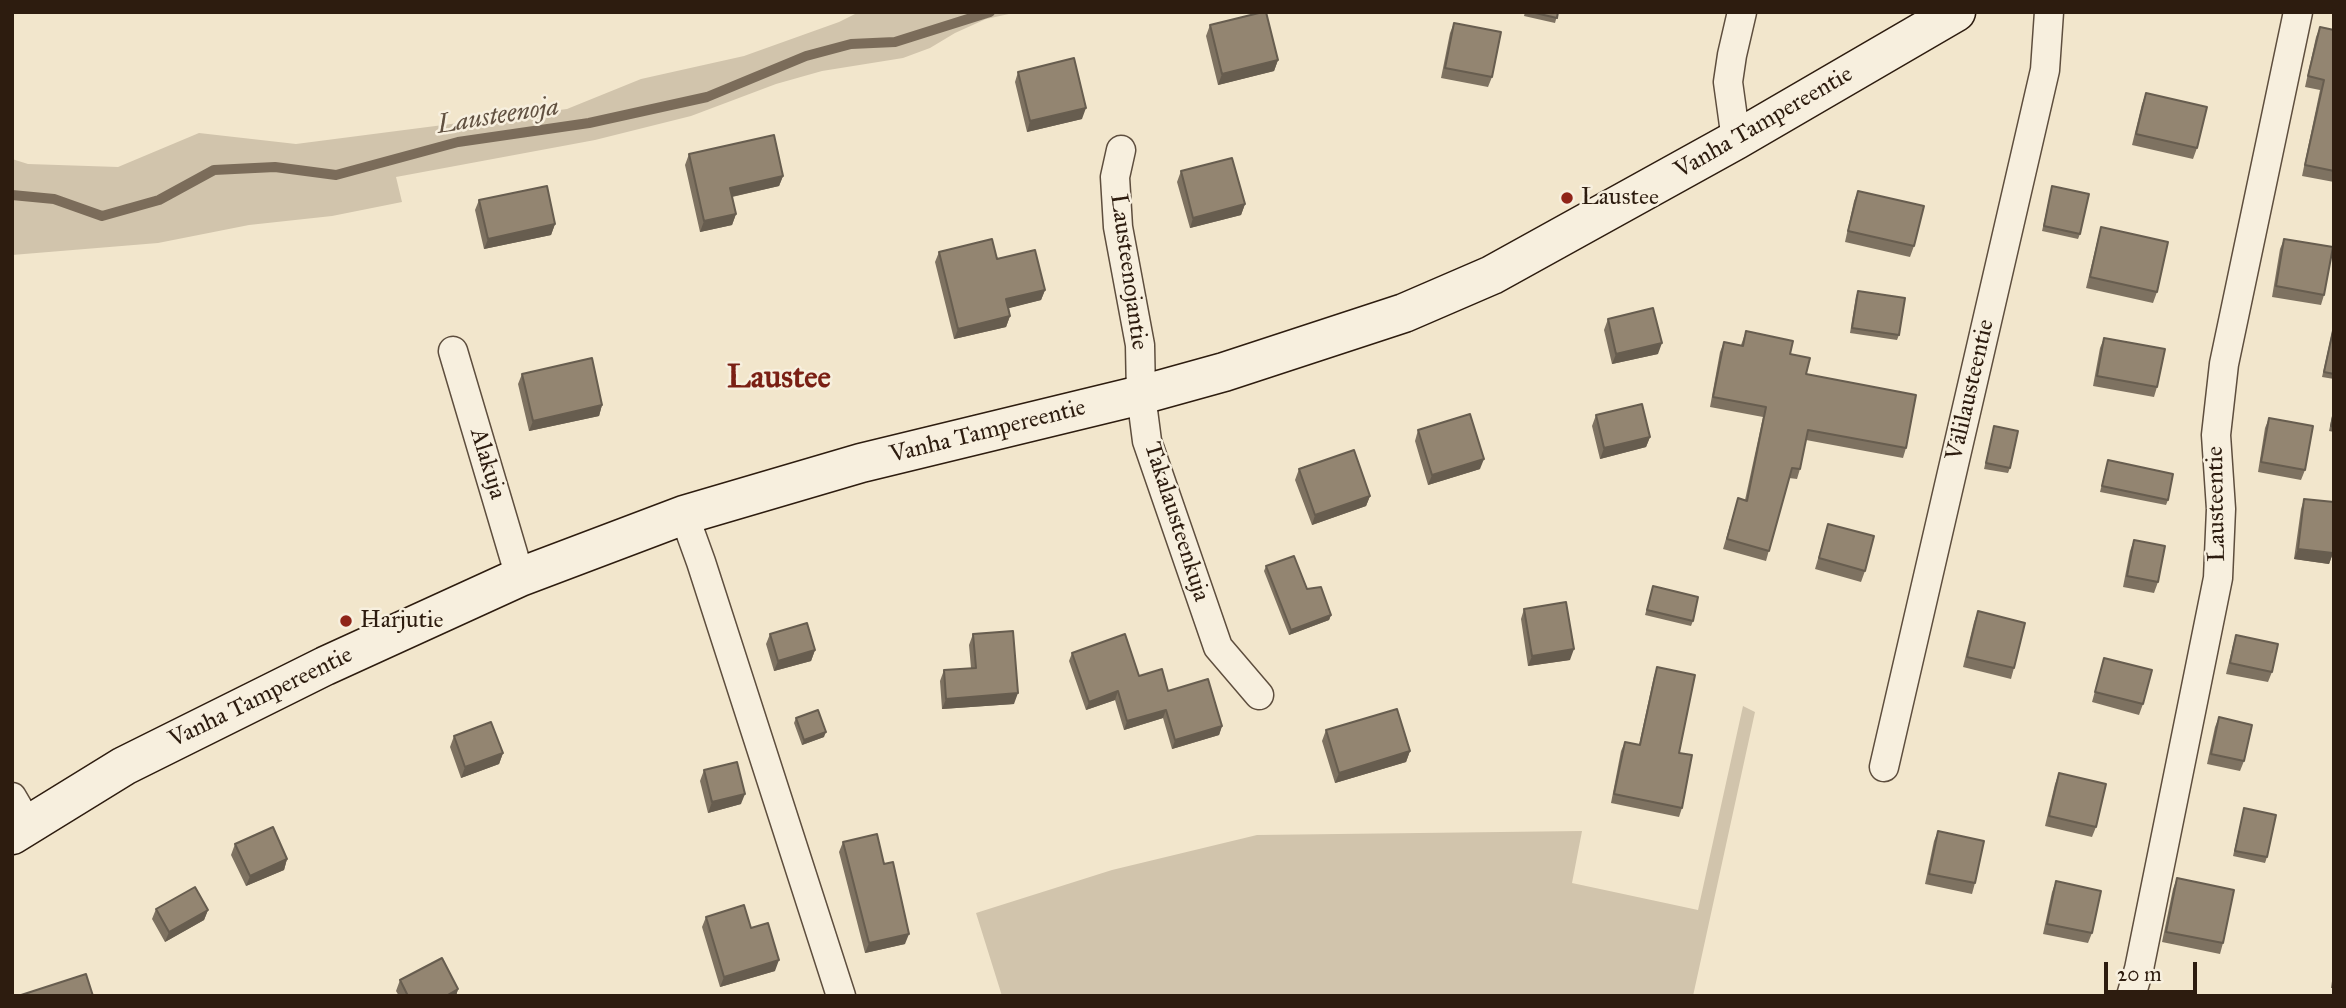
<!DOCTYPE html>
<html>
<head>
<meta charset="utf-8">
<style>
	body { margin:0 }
	#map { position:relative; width:2346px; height:1008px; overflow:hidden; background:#f2e6cc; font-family:"IM FELL Great Primer",serif }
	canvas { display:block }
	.frame { position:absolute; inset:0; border:14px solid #2d1c0f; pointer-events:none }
	.scale { position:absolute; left:2104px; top:962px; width:93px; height:32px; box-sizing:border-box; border:4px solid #2d1c0f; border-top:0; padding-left:9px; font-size:21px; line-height:24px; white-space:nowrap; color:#2d1c0f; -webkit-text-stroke:5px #f7efde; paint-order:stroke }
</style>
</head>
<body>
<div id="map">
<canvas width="2346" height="1008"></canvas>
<div class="frame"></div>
<div class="scale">20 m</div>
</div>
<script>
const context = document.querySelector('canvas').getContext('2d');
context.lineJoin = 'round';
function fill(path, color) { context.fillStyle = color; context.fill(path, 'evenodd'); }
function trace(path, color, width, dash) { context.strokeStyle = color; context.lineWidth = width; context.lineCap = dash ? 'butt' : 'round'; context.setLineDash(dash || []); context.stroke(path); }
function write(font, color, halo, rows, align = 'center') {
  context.font = font + ' "IM FELL Great Primer",serif'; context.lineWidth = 5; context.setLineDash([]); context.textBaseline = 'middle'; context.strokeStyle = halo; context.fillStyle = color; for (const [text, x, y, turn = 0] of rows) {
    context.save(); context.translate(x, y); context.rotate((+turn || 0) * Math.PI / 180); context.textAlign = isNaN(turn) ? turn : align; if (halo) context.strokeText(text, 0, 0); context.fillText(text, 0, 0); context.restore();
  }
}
fill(new Path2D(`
	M859,12H1018L986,19L955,33L930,48L903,58L822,71L776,84L691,116L595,140L396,177L402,202L332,216L249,225L158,243L12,255V159L28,164L118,167L199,133L296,144L567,109L641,79L744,56L839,22Z
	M1743,706L1755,712L1693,996H1002L976,913L1112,870L1257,835L1582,831L1572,883L1698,910Z`), '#d1c4ac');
trace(new Path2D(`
	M12,195L54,199L102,216L159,200L214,170L275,167L336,175L458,142L589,123L707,97L806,56L851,44L895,42L990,12`), '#7b6c5a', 10);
const minor = new Path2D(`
	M1736,140L1728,82L1732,55L1742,12
	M1121,150L1115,177L1118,227L1140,345L1141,395L1147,441L1218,647L1259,695
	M453,351L520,577
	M684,515L701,562L841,996
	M1884,767L2045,70L2049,12
	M12,797L29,826
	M2131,996L2139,969L2218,578L2221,509L2216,435L2224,364L2298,12`);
const secondary = new Path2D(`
	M12,835L124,766L325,666L520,577L684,515L861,463L1141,395L1224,372L1404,313L1492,275L1736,140L1956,12`);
trace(minor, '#5e4e3e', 31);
trace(secondary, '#2d1c0f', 41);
trace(minor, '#f7efde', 28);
trace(secondary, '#f7efde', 38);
fill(new Path2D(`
	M1525,12H1558L1555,23L1524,16Z
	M1454,23L1492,77L1488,87L1441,78L1450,33Z
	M1210,25L1278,60L1274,71L1218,85L1206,36Z
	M2320,27L2334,30V182L2302,176L2320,90L2305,87L2316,37Z
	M1018,72L1082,119L1027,132L1015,82Z
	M2146,93L2197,148L2193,159L2132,145L2142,104Z
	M689,154L783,176L779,186L732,197L736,214L732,225L700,232L685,165Z
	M1181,171L1245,204L1241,215L1190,228L1177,182Z
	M2052,186L2080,234L2078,239L2042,231Z
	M1858,191L1914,246L1910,257L1845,242L1854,201Z
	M479,200L555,224L551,235L484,249L475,210Z
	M2101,227L2157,292L2153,303L2086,288L2098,238Z
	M2284,239L2324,295L2321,305L2272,297L2280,249Z
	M939,252L997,259L1045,290L1041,300L1008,308L1010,316L1006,327L954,339L935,262Z
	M1858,291L1899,335L1897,340L1850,333L1856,296Z
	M1608,319L1658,354L1612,364L1604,330Z
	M2334,323V379L2322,377Z
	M1746,331L1790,354L1806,374L1906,448L1903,458L1806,440L1800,469L1797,479L1789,478L1766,561L1723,549L1738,498L1745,500L1763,417L1710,407L1720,352L1724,342L1741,345Z
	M2104,338L2157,387L2154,397L2093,386L2100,348Z
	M522,374L602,405L599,416L529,431L518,384Z
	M2334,407V432L2329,431Z
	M1596,415L1650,437L1646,447L1600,459L1592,426Z
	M2269,418L2305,470L2301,480L2258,472L2265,428Z
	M1994,426L2010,468L2008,473L1984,469Z
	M1418,430L1480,469L1428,485L1415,441Z
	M2108,460L2168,500L2166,505L2100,492Z
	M1299,469L1370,496L1366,506L1312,525L1295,480Z
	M2304,499L2333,553L2329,564L2294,559L2301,509Z
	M1828,524L1865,571L1861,582L1815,569Z
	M2134,540L2158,582L2154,593L2123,587L2130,551Z
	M1266,566L1307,589L1331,615L1329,620L1289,635L1264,571Z
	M1653,586L1693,621L1691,626L1645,615Z
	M1524,609L1570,660L1528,666L1521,619Z
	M1978,611L2014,668L2011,679L1963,667L1974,622Z
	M770,634L815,650L811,661L774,671L766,644Z
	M973,634L1014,704L942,709L940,681L944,670L971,668L969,645Z
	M2236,635L2272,672L2268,682L2226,674L2233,645Z
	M1072,653L1139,676L1168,691L1222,726L1219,735L1172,749L1163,718L1124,730L1115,700L1086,710L1069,661Z
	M2104,658L2143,704L2139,715L2092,702Z
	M1657,667L1679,753L1682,808L1679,817L1611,803L1621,751L1625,742L1639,745L1654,676Z
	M2219,717L2244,761L2240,771L2207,764L2215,727Z
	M796,718L824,737L802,745L794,723Z
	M1326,730L1410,751L1406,762L1335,783L1322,741Z
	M454,736L503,753L499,764L461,778L450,747Z
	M704,770L741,804L708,813L700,781Z
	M2059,773L2096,827L2092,837L2045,826L2055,784Z
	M2244,808L2267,857L2265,863L2233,856Z
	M1938,831L1975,883L1972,894L1925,884L1934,841Z
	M843,842L884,864L905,944L865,953L839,852Z
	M235,844L287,859L284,870L246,886L231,855Z
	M2177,878L2223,943L2220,954L2162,942L2173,889Z
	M2056,881L2092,933L2088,943L2043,934L2052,892Z
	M156,909L208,910L204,920L165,942L152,919Z
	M706,917L751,928L775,971L720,987L702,927Z
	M2334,967V988H2331Z
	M400,980L458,989L456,996H399L396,991Z`), '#7e7261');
fill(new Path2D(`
	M1278,60L1274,71L1218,85L1222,74Z
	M1086,108L1082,119L1027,132L1030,121Z
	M783,176L779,186L726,198L730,188Z
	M1245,204L1241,215L1190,228L1193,218Z
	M736,214L732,225L700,232L704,221Z
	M555,224L551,235L484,249L488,239Z
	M1045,290L1041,300L1002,310L1006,299Z
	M1010,316L1006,327L954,339L958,329Z
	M1662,343L1658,354L1612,364L1616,354Z
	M602,405L599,416L529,431L533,421Z
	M1650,437L1646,447L1600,459L1604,448Z
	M1484,459L1480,469L1428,485L1432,475Z
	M1370,496L1366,506L1312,525L1315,515Z
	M2298,549L2333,553L2329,564L2294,559Z
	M1331,615L1329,620L1289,635L1291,630Z
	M1574,649L1570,660L1528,666L1532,656Z
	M815,650L811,661L774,671L778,661Z
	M1118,691L1115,700L1086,710L1089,702Z
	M1018,693L1014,704L942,709L946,699Z
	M1166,710L1163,718L1124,730L1127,721Z
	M1222,726L1219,735L1172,749L1175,740Z
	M826,732L824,737L802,745L804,740Z
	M1410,751L1406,762L1335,783L1339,773Z
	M503,753L499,764L461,778L465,767Z
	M745,794L741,804L708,813L712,802Z
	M287,859L284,870L246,886L250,876Z
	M208,910L204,920L165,942L169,932Z
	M909,934L905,944L865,953L869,943Z
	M779,960L775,971L720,987L724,977Z
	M458,989L456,996H446Z`), '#675d4f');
const building = new Path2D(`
	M1263,12H1266L1278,60L1222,74L1210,25Z
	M1531,12H1558L1557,18Z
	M1454,23L1501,32L1492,77L1445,68Z
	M2320,27L2334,30V171L2305,165L2324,80L2308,76Z
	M1074,58L1086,108L1030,121L1018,72Z
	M2146,93L2207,107L2197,148L2136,134Z
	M774,135L783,176L730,188L736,214L704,221L689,154Z
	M1232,158L1245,204L1193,218L1181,171Z
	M547,186L555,224L488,239L479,200Z
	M2052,186L2089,194L2080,234L2044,226Z
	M1858,191L1924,206L1914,246L1848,231Z
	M2101,227L2168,242L2157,292L2090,277Z
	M992,239L997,259L1035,250L1045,290L1006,299L1010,316L958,329L939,252Z
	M2284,239L2333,247L2324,295L2276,286Z
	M1858,291L1905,298L1899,335L1852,328Z
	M1653,308L1662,343L1616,354L1608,319Z
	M2334,326V374L2324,372Z
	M1746,331L1793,341L1790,354L1810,358L1806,374L1916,395L1906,448L1808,430L1800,469L1792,468L1769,551L1727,539L1738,498L1747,501L1766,407L1713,397L1724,342L1743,346Z
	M2104,338L2165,349L2157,387L2097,376Z
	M592,358L602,405L533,421L522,374Z
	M1642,404L1650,437L1604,448L1596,415Z
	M2334,411V427L2331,426Z
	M1470,414L1484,459L1432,475L1418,430Z
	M2269,418L2313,426L2305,470L2261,462Z
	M1994,426L2018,431L2010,468L1986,463Z
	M1354,450L1370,496L1315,515L1299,469Z
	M2108,460L2173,474L2168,500L2102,486Z
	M2304,499L2334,502L2333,553L2298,549Z
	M1828,524L1874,536L1865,571L1819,558Z
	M2134,540L2165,546L2158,582L2127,576Z
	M1294,556L1307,589L1321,587L1331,615L1291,630L1266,566Z
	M1653,586L1698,597L1693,621L1647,610Z
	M1566,602L1574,649L1532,656L1524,609Z
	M1978,611L2025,623L2014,668L1967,657Z
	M807,623L815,650L778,661L770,634Z
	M1013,631L1018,693L946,699L944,670L976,668L973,634Z
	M1125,634L1139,676L1162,669L1168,691L1208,679L1222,726L1175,740L1166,710L1127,721L1118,691L1089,702L1072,653Z
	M2236,635L2278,644L2272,672L2230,663Z
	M2104,658L2152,670L2143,704L2095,692Z
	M1657,667L1695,675L1679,753L1692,755L1682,808L1614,794L1625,742L1640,745Z
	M1397,709L1410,751L1339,773L1326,730Z
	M818,710L826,732L804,740L796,718Z
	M2219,717L2252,725L2244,761L2211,754Z
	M491,722L503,753L465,767L454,736Z
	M737,762L745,794L712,802L704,770Z
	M2059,773L2106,784L2096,827L2049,816Z
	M2244,808L2276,815L2267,857L2235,851Z
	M273,827L287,859L250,876L235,844Z
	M1938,831L1984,841L1975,883L1929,874Z
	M877,834L884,864L893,862L909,934L869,943L843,842Z
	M2177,878L2234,890L2223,943L2166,932Z
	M2056,881L2101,891L2092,933L2047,924Z
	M195,887L208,910L169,932L156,909Z
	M744,905L751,928L768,923L779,960L724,977L706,917Z
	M442,958L458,989L446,996H408L400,980Z
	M86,974L93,996H18Z`);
fill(building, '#938571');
trace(building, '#675d4f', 2);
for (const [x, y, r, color] of [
	[1567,198,7,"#8f2418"],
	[346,621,7,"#8f2418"]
]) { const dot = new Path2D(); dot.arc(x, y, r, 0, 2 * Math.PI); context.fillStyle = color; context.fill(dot); trace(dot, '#f7efde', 2.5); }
write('24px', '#2d1c0f', '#f7efde', [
	["Vanha Tampereentie",1764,123,-30],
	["Lausteenojantie",1128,272,82],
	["Välilausteentie",1971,390,-77],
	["Vanha Tampereentie",988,432,-14],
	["Alakuja",487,464,73],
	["Lausteentie",2217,504,-91],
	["Takalausteenkuja",1176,522,72],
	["Vanha Tampereentie",261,698,-26]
]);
write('24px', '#2d1c0f', '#f7efde', [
	["Laustee",1581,198],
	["Harjutie",360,621]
], 'left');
write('italic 26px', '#615141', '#f7efde', [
	["Lausteenoja",498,117,-9]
]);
write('bold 32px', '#7a1f14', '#f7efde', [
	["Laustee",779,379]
]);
</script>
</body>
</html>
